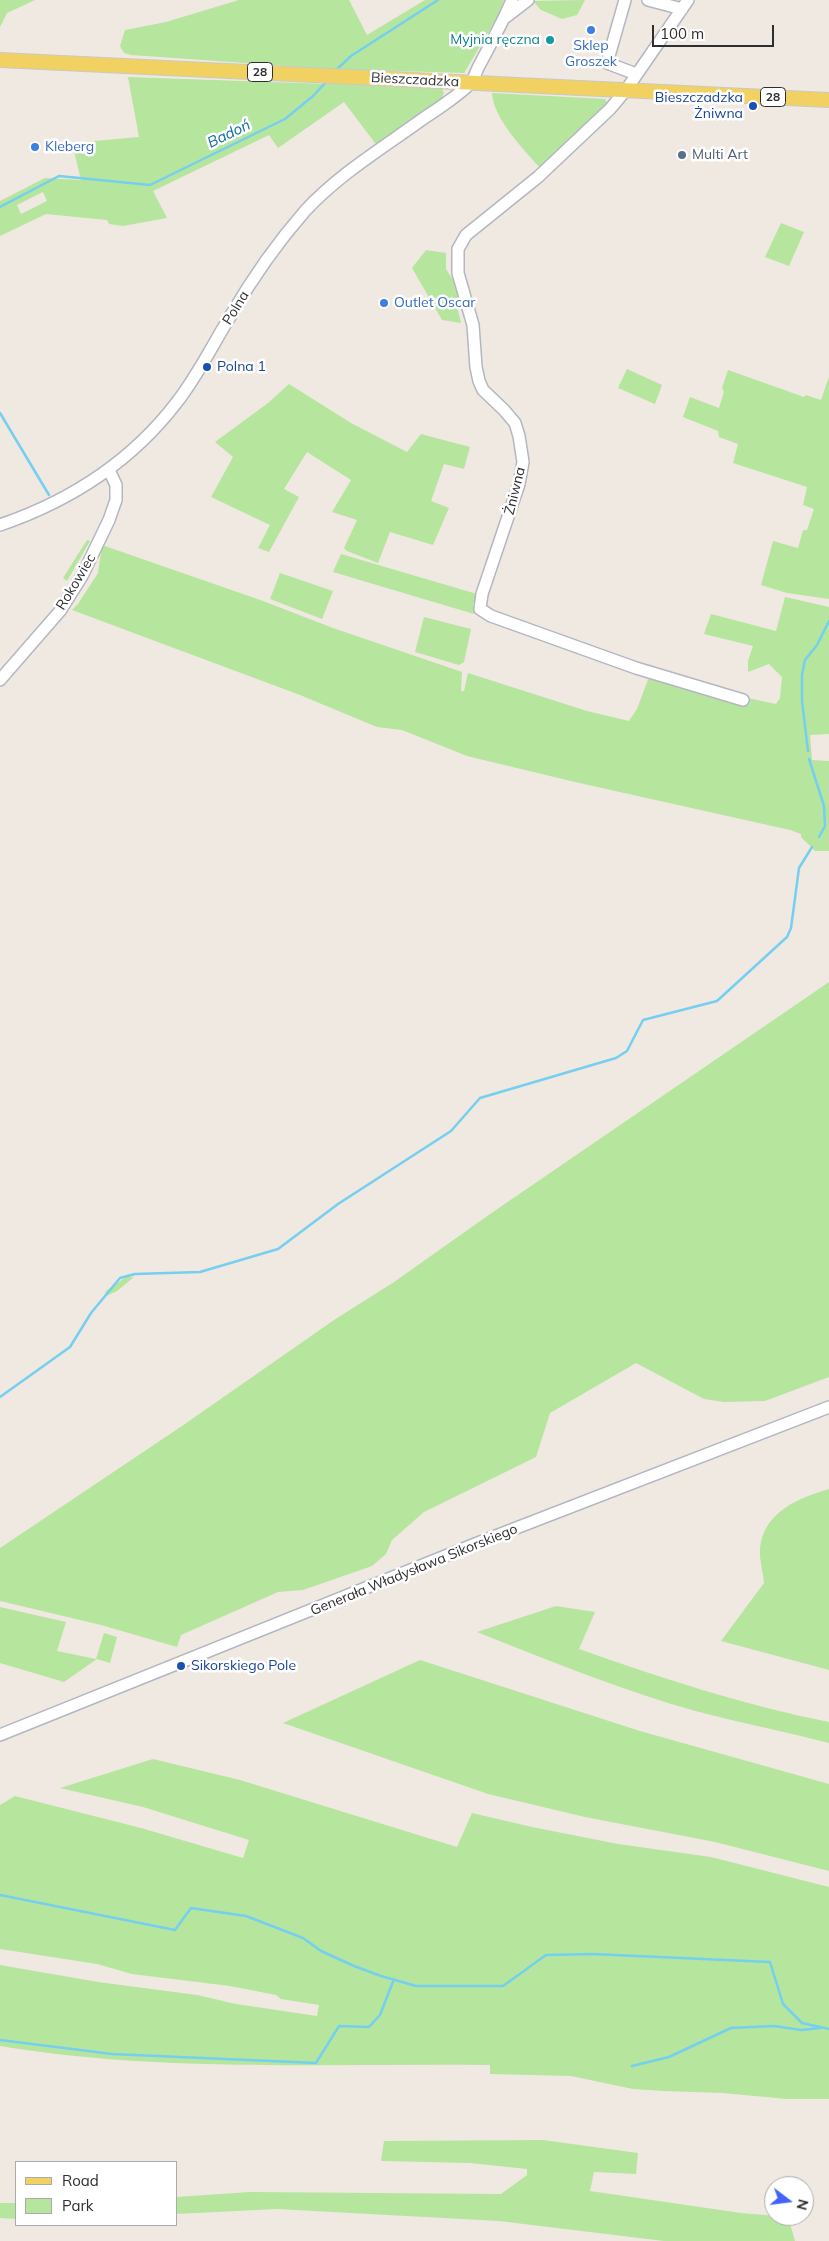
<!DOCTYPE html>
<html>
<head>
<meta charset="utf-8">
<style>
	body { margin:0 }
	#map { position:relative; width:829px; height:2241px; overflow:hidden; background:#efe9e1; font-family:Mulish,sans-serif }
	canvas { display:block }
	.legend { position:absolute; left:15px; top:2161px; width:162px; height:65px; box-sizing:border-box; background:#fff; border:1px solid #ababab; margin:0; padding:6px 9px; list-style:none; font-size:15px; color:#2e2e2e }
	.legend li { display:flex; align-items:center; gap:10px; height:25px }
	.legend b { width:25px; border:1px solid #ababab }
	.north { position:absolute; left:764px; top:2176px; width:50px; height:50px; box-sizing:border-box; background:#fff; border:1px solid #ababab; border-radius:50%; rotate:105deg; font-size:14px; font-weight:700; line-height:20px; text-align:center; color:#2e2e2e }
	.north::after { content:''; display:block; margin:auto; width:18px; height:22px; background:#4264fb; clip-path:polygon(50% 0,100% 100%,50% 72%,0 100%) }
	.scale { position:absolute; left:652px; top:25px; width:122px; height:22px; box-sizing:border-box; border:2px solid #2e2e2e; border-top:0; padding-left:6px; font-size:15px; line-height:18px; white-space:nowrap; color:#2e2e2e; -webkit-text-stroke:4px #fff; paint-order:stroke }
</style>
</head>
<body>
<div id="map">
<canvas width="829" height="2241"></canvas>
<ul class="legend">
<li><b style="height:6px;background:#f2d163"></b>Road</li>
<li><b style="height:14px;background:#b6e59e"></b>Park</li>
</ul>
<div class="north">N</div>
<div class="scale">100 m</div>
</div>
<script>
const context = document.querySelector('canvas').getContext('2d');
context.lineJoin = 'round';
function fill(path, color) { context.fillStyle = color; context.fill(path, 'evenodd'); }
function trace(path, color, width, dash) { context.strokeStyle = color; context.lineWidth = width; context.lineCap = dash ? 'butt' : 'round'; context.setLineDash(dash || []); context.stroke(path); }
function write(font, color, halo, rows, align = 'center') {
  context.font = font + ' Mulish,sans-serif'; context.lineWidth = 5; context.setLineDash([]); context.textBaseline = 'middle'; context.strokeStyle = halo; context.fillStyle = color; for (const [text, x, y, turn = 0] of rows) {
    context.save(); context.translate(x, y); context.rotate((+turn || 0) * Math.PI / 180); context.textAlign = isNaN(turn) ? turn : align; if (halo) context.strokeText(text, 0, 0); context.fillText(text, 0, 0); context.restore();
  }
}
fill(new Path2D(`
	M0,0H35L7,13L0,27Z
	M239,0H349L367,35L425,0H504L498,16L464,73L330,69L131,55L124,53L120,46L125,30L166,22Z
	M585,0L577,15L562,19L541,10L533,1Z
	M128,77L327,84L356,83L442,89L444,93L441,100L379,144L375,143L344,102L278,148L269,135L153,191L167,218L123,226L109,224L107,220L46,214L0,236V201L45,178L81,180L72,143L139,137ZM43,192L47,201L21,214L17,205Z
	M492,93L605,99L607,103L541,169C524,150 493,118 492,93Z
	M781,223L804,232L789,266L765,257Z
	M426,250L446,253V269L462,294L458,311L461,323L442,320L412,268Z
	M627,369L662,385L655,404L618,388Z
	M728,370L804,397L806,395L821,400L829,377V599L787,593L761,585L773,541L798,548L803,530H807L814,509L803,505L807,487L733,463L738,444L719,437L718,431L683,417L690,397L719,408L724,392L722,388Z
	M289,384L351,423L407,452L421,434L470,447L464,469L444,464L431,501L449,508L433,545L390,532L378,563L347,551L344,548L357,520L332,512L351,480L307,452L284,489L299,497L269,552L258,548L270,525L211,497L233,457L215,442L268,403Z
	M87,540L90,541L67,581L63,578Z
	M102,545L263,601L333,628L462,672L461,691H464L468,673L587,711L629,721L637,709L649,677L776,704L780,698L782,677L769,664L748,672V661L753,646L704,634L711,614L776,631L785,597L829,607V734L810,735L812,760L829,761V851H815L801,837V834L790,830L575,782L467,756L402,730L377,727L300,695L72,610L78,604L98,573Z
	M341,554L477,594L473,604L474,614L333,572Z
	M280,573L333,591L322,619L270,599Z
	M424,617L471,629L464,662L459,665L415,652Z
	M829,982V1377L765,1401L724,1402L704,1399L636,1363L550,1413L536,1457L424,1512L392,1540L386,1554L372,1566L303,1590L278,1592L181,1635L177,1647L101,1625L0,1601V1548L182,1426L334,1320L394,1282L493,1212Z
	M126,1277H134L117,1291L104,1297L106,1291Z
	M829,1489V1670L721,1641L764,1583C763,1572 759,1559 760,1548C764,1512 798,1498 829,1489Z
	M556,1606L595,1612L579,1649C661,1678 743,1705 829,1722V1743C786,1732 742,1723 699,1712C623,1691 550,1661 477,1632Z
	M0,1607L66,1622L57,1651L96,1659L104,1633L117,1637L110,1663L97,1659L64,1682L0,1663Z
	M420,1660L640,1731L829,1784V1871L715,1842L585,1817L488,1794L283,1723Z
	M153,1759L240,1780L457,1847L472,1813L532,1827L618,1844L711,1857L829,1887V2099H787L723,2093L664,2091L633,2089L571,2076L490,2074V2065C327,2063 162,2073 0,2046V1965L98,1982L197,1995L236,2004L317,2016L319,2005L281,1999L276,1995L230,1986L132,1974L97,1964L0,1949V1805L15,1796L141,1828L243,1858L249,1840L143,1807L60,1788Z
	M543,2140L638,2153L636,2174L594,2172L590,2191L741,2213L788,2217L795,2241H664L499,2221L277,2209L176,2214V2197L250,2192L501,2194L527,2175V2169L470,2163L381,2161L384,2141Z
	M0,2203H16V2219L0,2218Z`), '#b6e59e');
trace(new Path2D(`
	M336,70L351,56L438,0
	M0,207L59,176L150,185L285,119L313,96L326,82
	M0,413L49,495
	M808,751L802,701V675L805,660L817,645L829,621
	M809,759L824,806L825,826L819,837
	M0,1397L70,1347L91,1313L120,1278L135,1274L200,1272L278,1249L338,1204L451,1131L480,1098L616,1058L627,1051L643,1020L717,1001L787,937L791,928L799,868L812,847
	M0,1895L175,1930L191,1908L246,1916L303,1938L321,1951L354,1966L381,1976L416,1986H503L546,1955L592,1954L770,1962L783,2004L802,2023L829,2029
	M0,2040L112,2054L316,2063L339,2026L369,2027L380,2015L394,1979
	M632,2066L669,2057L731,2028L774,2026L801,2030L820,2028`), '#75cff0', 2.5);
const minor = new Path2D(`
	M625,0L607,63L636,74
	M648,0L682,9
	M688,0L626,90L610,109L538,177L466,235L458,249V273L473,325L476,367L479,381L483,390L504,410L515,423L519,436L523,462L519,484L482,594L480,609L491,616L636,668L743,700
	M506,17L528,0
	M0,525C70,501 132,461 177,402C198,375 213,344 231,315C252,279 277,243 305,211C339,174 384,147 424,118C435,111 466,90 472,81C475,76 477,69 480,64C491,43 503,22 512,0
	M0,680L60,611L82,576L109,520L116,500V485L109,470
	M0,1735L480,1542L829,1407`);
const major = new Path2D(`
	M0,60L829,100`);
trace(minor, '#b4b7c1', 14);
trace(major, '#c9c9c9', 16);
trace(minor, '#fff', 11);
trace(major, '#f2d163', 14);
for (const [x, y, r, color] of [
	[591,30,5,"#3f7fe0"],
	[550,40,5,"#0f9aa8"],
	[753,106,5,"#1a4fb4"],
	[35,147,5,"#3f7fe0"],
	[682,155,5,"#5c6f8a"],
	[384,303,5,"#3f7fe0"],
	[207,367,5,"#1a4fb4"],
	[181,1666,5,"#1a4fb4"]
]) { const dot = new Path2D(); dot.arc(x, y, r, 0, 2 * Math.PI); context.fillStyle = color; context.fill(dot); trace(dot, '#fff', 2); }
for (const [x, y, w] of [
	[260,72,25],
	[773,97,25]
]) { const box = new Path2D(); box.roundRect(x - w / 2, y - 9.5, w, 19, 4); context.fillStyle = '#fff'; context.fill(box); trace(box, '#2e2e2e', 1); }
write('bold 12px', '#2e2e2e', null, [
	["28",260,72],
	["28",773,97]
]);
write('14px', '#0d838f', '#fff', [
	["Myjnia ręczna",540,40]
], 'right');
write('14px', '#366cbe', '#fff', [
	["Sklep",591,46,"center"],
	["Groszek",591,62,"center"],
	["Kleberg",45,147],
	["Outlet Oscar",394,303]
], 'left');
write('14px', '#2e2e2e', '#fff', [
	["Bieszczadzka",415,80,3],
	["Polna",236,308,-58],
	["Żniwna",515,491,-76],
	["Rokowiec",76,582,-59],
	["Generała Władysława Sikorskiego",414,1570,-22]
]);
write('14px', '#164399', '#fff', [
	["Bieszczadzka",743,98,"right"],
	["Żniwna",743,114,"right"],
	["Polna 1",217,367],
	["Sikorskiego Pole",191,1666]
], 'left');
write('14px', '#4e5e75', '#fff', [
	["Multi Art",692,155]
], 'left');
write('italic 15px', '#0d6fa3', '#fff', [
	["Badoń",229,134,-26]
]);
</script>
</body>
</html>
